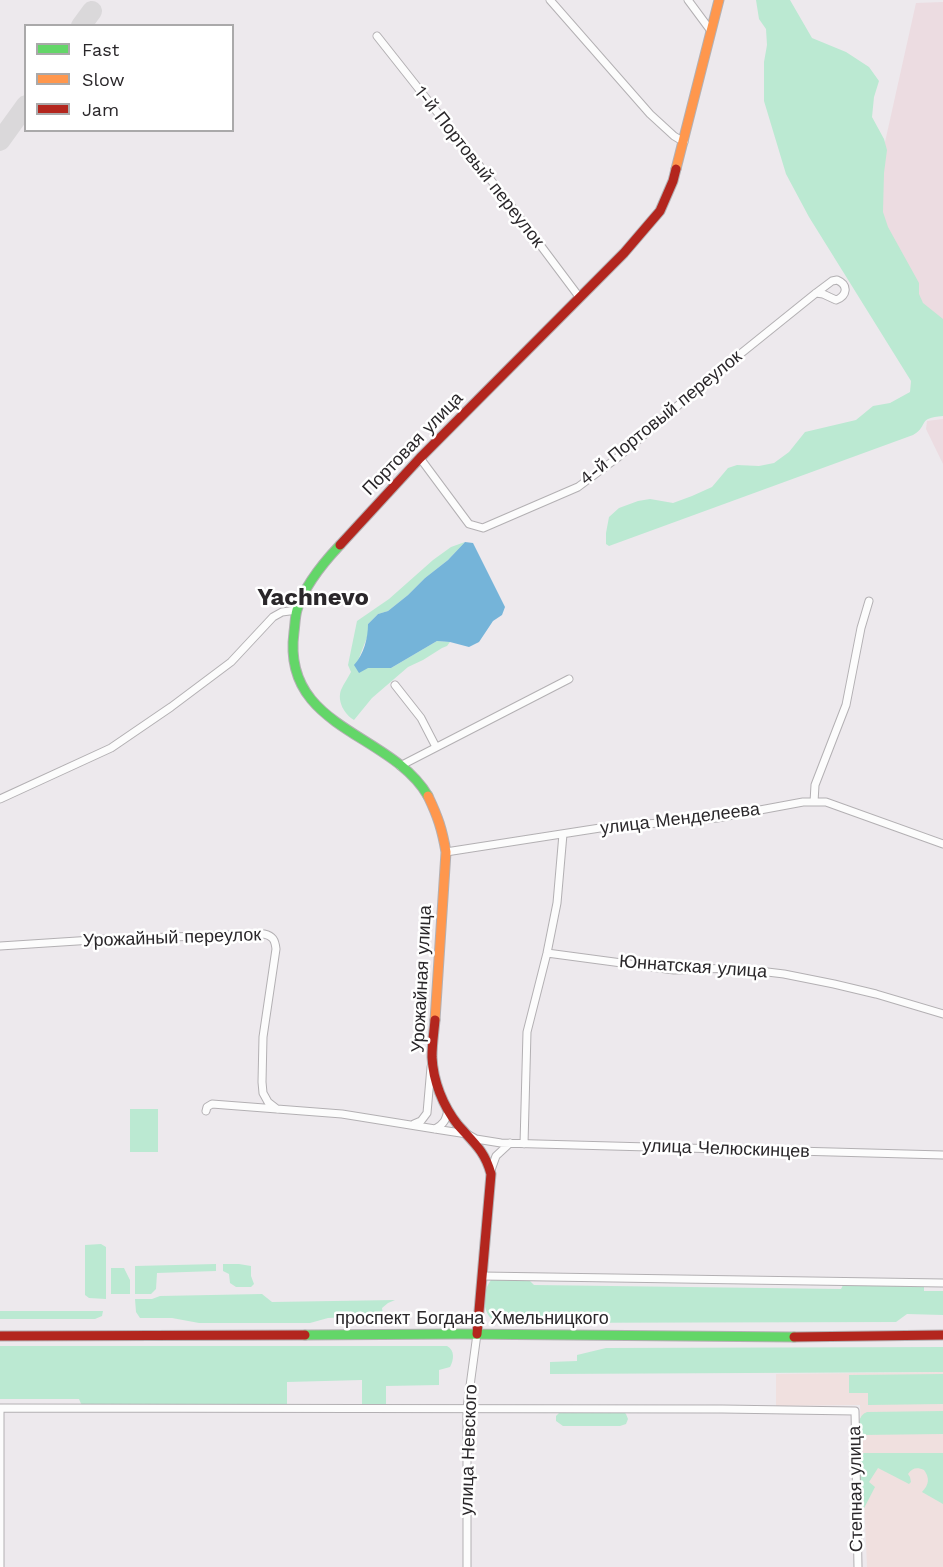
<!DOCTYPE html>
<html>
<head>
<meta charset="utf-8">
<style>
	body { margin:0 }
	#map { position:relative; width:943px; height:1567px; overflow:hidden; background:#ede9ed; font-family:"Work Sans",sans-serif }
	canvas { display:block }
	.legend { position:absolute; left:24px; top:24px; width:210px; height:108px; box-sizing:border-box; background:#fff; border:2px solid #aaa9aa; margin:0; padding:8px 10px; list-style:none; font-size:18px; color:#2a272a }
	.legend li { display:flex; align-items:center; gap:12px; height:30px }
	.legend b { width:30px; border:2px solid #aaa9aa }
</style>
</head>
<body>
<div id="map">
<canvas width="943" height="1567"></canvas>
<ul class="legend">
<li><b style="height:8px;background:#63d668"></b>Fast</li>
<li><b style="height:8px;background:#ff974d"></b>Slow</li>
<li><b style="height:8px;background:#b3261e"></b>Jam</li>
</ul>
</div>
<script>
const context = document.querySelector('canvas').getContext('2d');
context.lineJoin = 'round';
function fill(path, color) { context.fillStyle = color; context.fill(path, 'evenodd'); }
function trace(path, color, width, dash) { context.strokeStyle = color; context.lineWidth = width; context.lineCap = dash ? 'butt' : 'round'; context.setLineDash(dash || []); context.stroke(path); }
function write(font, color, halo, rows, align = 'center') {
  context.font = font + ' "Work Sans",sans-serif'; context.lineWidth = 5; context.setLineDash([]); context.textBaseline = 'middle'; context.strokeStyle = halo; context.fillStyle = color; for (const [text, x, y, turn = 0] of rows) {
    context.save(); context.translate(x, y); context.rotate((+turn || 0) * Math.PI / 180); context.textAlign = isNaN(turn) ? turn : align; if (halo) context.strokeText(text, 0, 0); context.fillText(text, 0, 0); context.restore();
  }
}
fill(new Path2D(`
	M943,1372V1567H867L860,1405L776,1406V1374Z`), '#f0e0df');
fill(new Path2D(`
	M943,2V326L914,302L877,221L879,169L916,3Z
	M943,419V464L926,429L927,421Z`), '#ecdce1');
fill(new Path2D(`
	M756,0H790L812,38L846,52L869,67L879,81L874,97L872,117L884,139L887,150L884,173L883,212L888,227L919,283V294L923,303L943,319V416C916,418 930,425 913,435L609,546L606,544V533L609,517L619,508L638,501L650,499L673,503L692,496L712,487L728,468L737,465L759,466L774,463L789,452L805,432L856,420L873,406L890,403L910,392L911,381L809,217L786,174L764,101V62L767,45L766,29L759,19Z
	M465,542L448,560L425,578L408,595L388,611L378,614L368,624V635L357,663L368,668H391L437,641L450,642L447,646L442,648L423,660L408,667L372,698L354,720C344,714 337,701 341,690C344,683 348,678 351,672L348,665L357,621L389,599L433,560L451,547Z
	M130,1109H158V1152H130Z
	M101,1244L106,1247V1299L89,1298L85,1295V1245Z
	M216,1264V1271L157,1273L156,1289L151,1294H135V1266Z
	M223,1264H239L251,1266V1276L254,1284L251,1287H236L230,1283L229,1274L223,1271Z
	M111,1268H124L130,1280V1294H111Z
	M493,1278L528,1279L534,1285L841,1289L844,1283L924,1284V1291H943V1315L907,1314L896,1322L501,1323C480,1320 481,1289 493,1278Z
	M262,1294L272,1302L395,1300L388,1303L382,1308L383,1315L328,1318L310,1323H199L172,1318H140L136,1312L135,1299H152L160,1296Z
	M0,1311H103L102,1316L95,1319H0Z
	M0,1346H447C455,1350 454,1360 450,1367L439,1370V1385L386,1386V1404L362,1405V1380L287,1382V1404L82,1406L79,1399H0Z
	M943,1347V1372L550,1374V1362L577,1361V1355L606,1348Z
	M943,1374V1404L868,1405V1393H849V1375Z
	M943,1411V1434L861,1435C857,1427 858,1415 867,1412Z
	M560,1412H624L626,1414L628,1419L626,1424L620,1426H563L556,1421V1416Z
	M862,1453H943V1504L922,1492C929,1485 930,1478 924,1470C917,1467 912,1468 908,1474L910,1477L911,1482L909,1484L878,1468L869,1482L875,1487L860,1516L859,1455Z`), '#bbe9d2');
fill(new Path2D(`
	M465,542L473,543L505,607L502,615L493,621L479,642L469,647L450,642L437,641L391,668H368L359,673L354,665C364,654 368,638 368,624L378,614L388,611L408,595L425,578L448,560Z`), '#75b4d9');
trace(new Path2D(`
	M81,26L92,11
	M0,141L26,105`), '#dad8da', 20);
const street = new Path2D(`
	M550,0L650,114L674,136L684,142
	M688,0L711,31
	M377,36L505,198L580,298
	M420,458L469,524L483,528L578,487L617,458L703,384L816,293L832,281L837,280C849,285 847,296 836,300L823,294L816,293
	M395,685L421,718L436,747
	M400,766L569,679
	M0,799L111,748L171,707L231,662L273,617L282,612L297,610
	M814,802L815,785L846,705L861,628L869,601
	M446,852L600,828L717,818L803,802H826L943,844
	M0,946L108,939L264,934C273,936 275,940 276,949L263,1037L262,1082L263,1093L268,1102L277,1109
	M547,953L674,970L734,968L784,974L834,984L876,994L943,1014
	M206,1111L207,1107L212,1104L342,1114L435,1129L467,1134L476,1139L501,1143L943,1155
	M414,1124L421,1121L427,1113L431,1067
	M435,1129C444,1124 446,1120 448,1110
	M524,1144L527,1032L547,953L557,903L563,834
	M491,1170L496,1156L510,1143
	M482,1276L943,1283
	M0,1408L722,1409L855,1411L858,1567
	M0,1408V1567
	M467,1567V1408L477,1334`);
const fast = new Path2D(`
	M340,545C323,563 304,586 297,610C295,617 295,625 294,632C281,729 391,732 428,796
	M305,1335L459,1334L794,1337`);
const slow = new Path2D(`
	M676,169L719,0
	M428,796C438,817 442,829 446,852L435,1020`);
const jam = new Path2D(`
	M340,545L420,458L624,253L660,211L673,181L676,169
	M435,1020C434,1032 432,1044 432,1057C433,1081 443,1106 458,1125C473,1142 485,1151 491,1174L477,1334
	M0,1336L305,1335
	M794,1337L943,1335`);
trace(street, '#b3b0b3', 9);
trace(fast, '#b3b0b3', 11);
trace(slow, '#b3b0b3', 11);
trace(jam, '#b3b0b3', 11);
trace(street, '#fcfcfc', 7);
trace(fast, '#63d668', 9);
trace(slow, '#ff974d', 9);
trace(jam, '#b3261e', 9);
write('18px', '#2a272a', '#fff', [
	["1-й Портовый переулок",479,167,52],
	["4-й Портовый переулок",661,418,-39],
	["Портовая улица",413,444,-46],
	["улица Менделеева",680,819,-7],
	["Урожайный переулок",172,938,-2],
	["Юннатская улица",693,967,4],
	["Урожайная улица",422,979,-87],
	["улица Челюскинцев",726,1149,2],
	["проспект Богдана Хмельницкого",472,1319],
	["улица Невского",469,1450,-88],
	["Степная улица",856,1489,-91]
]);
write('bold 24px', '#2a272a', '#fff', [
	["Yachnevo",313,598]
]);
</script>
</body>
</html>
